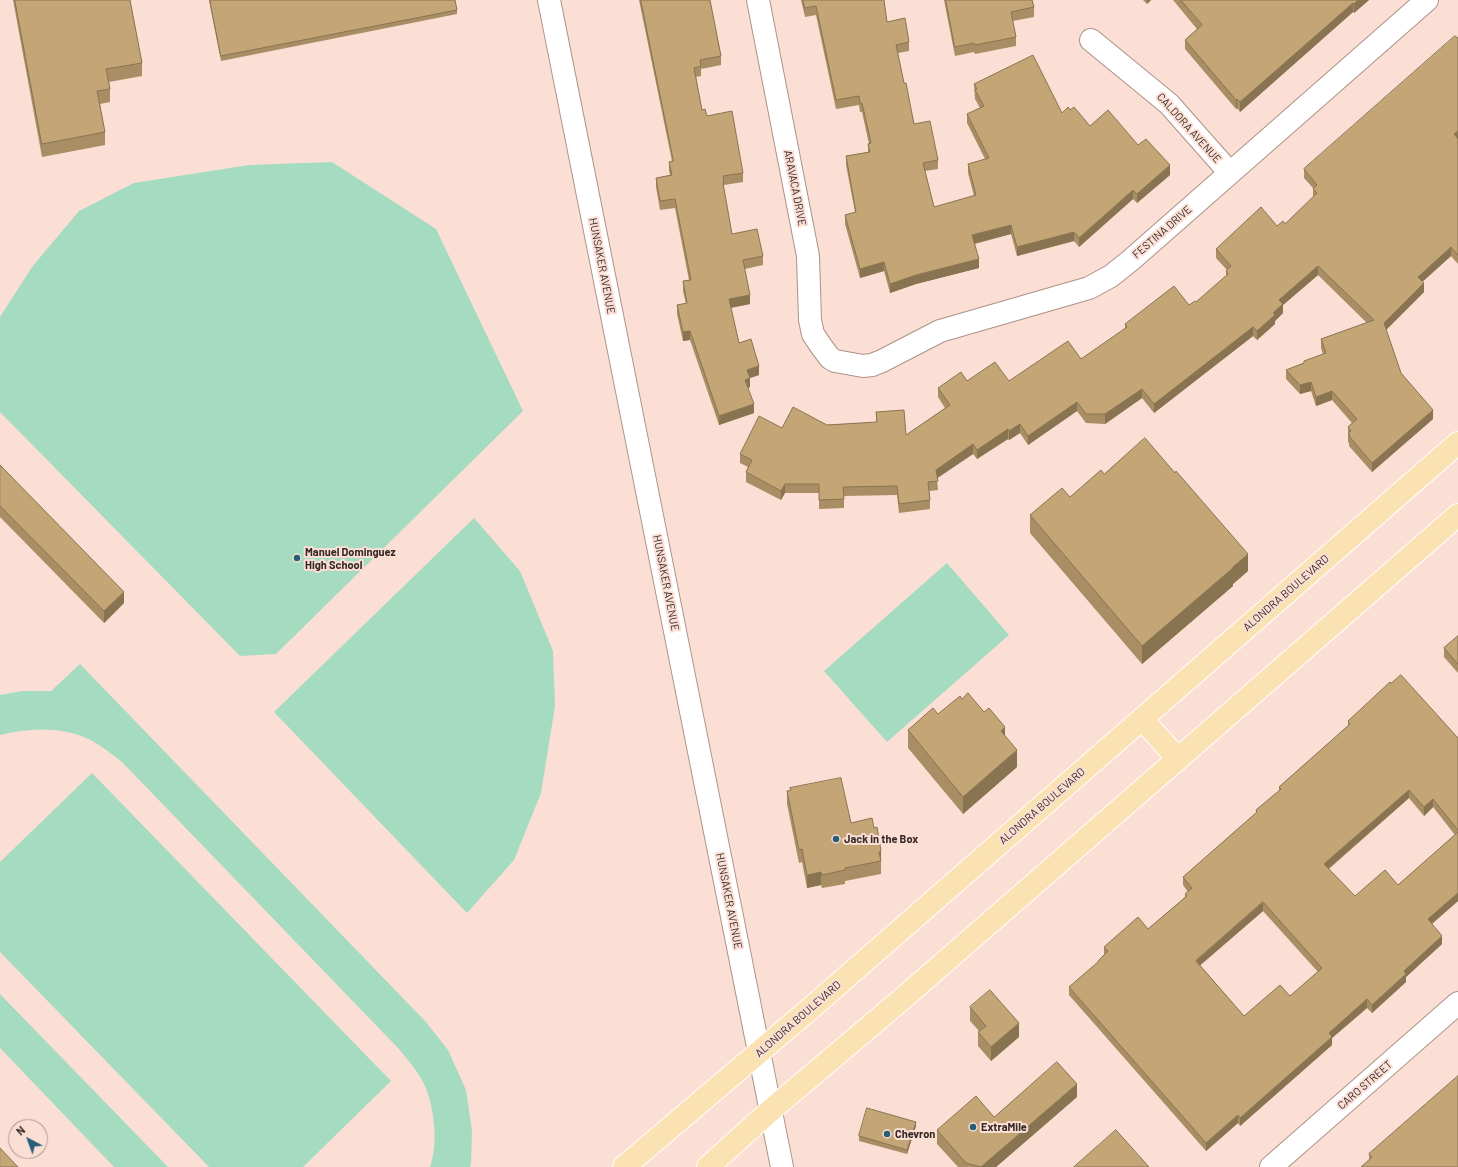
<!DOCTYPE html>
<html>
<head>
<meta charset="utf-8">
<style>
	body { margin:0 }
	#map { position:relative; width:1458px; height:1167px; overflow:hidden; background:#fbded4; font-family:Barlow,sans-serif }
	canvas { display:block }
	.north { position:absolute; left:8px; top:1119px; width:40px; height:40px; box-sizing:border-box; background:#fbded4; border:1px solid #ab958e; border-radius:50%; rotate:319deg; font-size:11px; font-weight:700; line-height:16px; text-align:center; color:#332825 }
	.north::after { content:''; display:block; margin:auto; width:14px; height:18px; background:#245e77; clip-path:polygon(50% 0,100% 100%,50% 72%,0 100%) }
</style>
</head>
<body>
<div id="map">
<canvas width="1458" height="1167"></canvas>
<div class="north">N</div>
</div>
<script>
const context = document.querySelector('canvas').getContext('2d');
context.lineJoin = 'round';
function fill(path, color) { context.fillStyle = color; context.fill(path, 'evenodd'); }
function trace(path, color, width, dash) { context.strokeStyle = color; context.lineWidth = width; context.lineCap = dash ? 'butt' : 'round'; context.setLineDash(dash || []); context.stroke(path); }
function write(font, color, halo, rows, align = 'center') {
  context.font = font + ' Barlow,sans-serif'; context.lineWidth = 4; context.setLineDash([]); context.textBaseline = 'middle'; context.strokeStyle = halo; context.fillStyle = color; for (const [text, x, y, turn = 0] of rows) {
    context.save(); context.translate(x, y); context.rotate((+turn || 0) * Math.PI / 180); context.textAlign = isNaN(turn) ? turn : align; if (halo) context.strokeText(text, 0, 0); context.fillText(text, 0, 0); context.restore();
  }
}
fill(new Path2D(`
	M332,162L436,229L523,411L276,654L240,656L0,412V317L32,267L79,211L134,183L249,165Z
	M474,518L520,571L553,651L555,706L541,793L514,860L467,913L274,712Z
	M947,563L1009,635L887,742L824,671Z
	M80,664L426,1022L448,1050L466,1090L472,1131L471,1163L470,1167H430C439,1144 434,1101 422,1080C415,1068 406,1058 398,1048L122,762C114,756 107,750 99,745C70,726 33,727 0,735V695L22,691H51Z
	M92,773L391,1081L303,1167H209L0,952V862Z
	M0,994L168,1167H114L0,1048Z`), '#a5dcc1');
const minor = new Path2D(`
	M549,0L782,1167
	M758,0L808,256L810,320L813,334L821,346L830,358L835,361L863,366L872,365L882,361L940,331L1089,288L1111,276L1131,260L1427,0
	M1091,40L1169,104L1230,173
	M1271,1167L1458,1003`);
const major = new Path2D(`
	M1142,719L1178,759
	M624,1167L811,1008L1458,443
	M708,1167L771,1110L901,1000L1458,515`);
trace(minor, '#ac9288', 24);
trace(major, '#fff', 24);
trace(minor, '#fff', 22);
trace(major, '#fae2b3', 22);
fill(new Path2D(`
	M13,0H130L142,63V76L109,82L110,89V102L100,104L105,132V145L42,157Z
	M209,0H455L457,10V14L221,61Z
	M639,0H710L721,56V65L701,69V76L696,77L702,110L743,173V182L724,185V190L732,234L763,256V265L745,269L750,304L731,308L739,343L759,375L750,378V387L748,388L754,413L719,425L690,340L683,341L677,314V305L686,304L683,291V281L689,280L675,208L660,210L656,187V178L670,175L669,171V162L672,161Z
	M801,0H884L887,22L909,42V51L898,53L904,83L914,124L938,160V169L925,171L934,207L974,196L968,173V164L985,159L967,123V114L980,108L975,99L974,84L1062,113L1070,110L1090,126L1138,145L1170,175L1137,203L1133,199L1079,247L1074,241L1017,256L1011,234L975,244L979,268L916,284L890,293L884,271L860,278L845,224V215L855,212L846,165V156L868,152V144H869L862,112H860L859,105L836,109L816,15L805,17Z
	M944,0H1032L1034,7V17L1013,21L1016,37V46L975,54L974,52L955,56Z
	M1143,0H1151L1147,4Z
	M1173,0H1369L1354,13L1353,12L1240,112L1237,108L1236,109L1185,49V40L1197,29Z
	M1458,38V264L1451,256L1422,281L1424,292L1386,330L1401,373L1433,419L1372,472L1349,446V443L1348,442V427L1352,423L1332,400L1316,406L1311,391L1300,394L1286,379V370L1304,363V361L1323,354L1321,348V339L1367,323L1318,275L1283,305V313L1275,321V324L1257,340L1253,336L1154,413L1142,398L1105,424L1086,423L1077,411L1028,445L1020,433L1009,440L1008,439L977,459L973,454L937,478L938,490L929,491L930,500V509L899,513L897,495L844,496V508L819,509V493H785L781,500L746,482V472L748,467L740,463V454L782,428L827,425L876,422V412L906,435L945,408L938,397V388L967,381H1009L1081,359L1125,329V324L1189,305L1196,302L1226,276V271L1227,270L1216,258V249L1285,224L1313,198V188L1304,178V169Z
	M0,465L124,603L104,623L0,517Z
	M1104,474L1248,571L1233,584V586L1142,664L1030,533V515L1070,497Z
	M1458,636V673L1444,657V648Z
	M962,699L1005,735L1017,767L963,814L908,748V730L938,714Z
	M1348,721L1458,738V901L1432,924L1442,944L1406,977V982L1372,1013L1367,1008L1332,1038V1045L1240,1126L1238,1123L1206,1151L1069,995V987L1098,963V961L1104,955V947L1148,929L1185,897V894L1188,892L1183,885V877L1256,813V810L1279,791V787L1348,726ZM1409,798L1424,816L1433,807L1455,835L1398,885L1355,896L1329,869ZM1263,911L1318,972L1290,996L1244,1016L1200,965Z
	M787,791L851,823L874,828L877,827L881,864V874L845,881V884L822,888L821,885L807,888L802,862L799,863L787,804Z
	M970,1007L1019,1037L991,1061L978,1046V1032L979,1031L970,1021Z
	M1458,1076L1369,1160V1154Z
	M1077,1097L996,1167H958L937,1144V1130L994,1117Z
	M916,1126L907,1154L859,1141V1136Z`), '#a98e65');
fill(new Path2D(`
	M1147,0H1151L1147,4Z
	M1358,0H1369L1354,13V4Z
	M1353,3V12L1240,112V102Z
	M1237,99V108L1236,109V100Z
	M1458,131V140L1454,134Z
	M1170,165V175L1137,203V194Z
	M1133,190V199L1079,247V238Z
	M1011,225V234L972,244V235Z
	M1074,232V241L1017,256V247Z
	M1451,247V256L1418,286V277Z
	M979,259V268L916,284L890,293V284L916,275Z
	M884,262V271L860,278V269Z
	M1318,266V275L1283,305V313L1275,321V324L1257,340V331L1273,313L1279,300Z
	M1424,283V292L1384,332V323Z
	M750,295V304L729,308V299Z
	M1253,327V336L1154,413V404Z
	M690,331V340L683,341V332Z
	M759,366V375L747,379V370Z
	M750,378V387L745,389V380Z
	M1311,382V391L1300,394V385Z
	M1142,389V398L1105,424V414Z
	M1332,391V400L1316,406V397Z
	M1077,402V411L1028,445V436Z
	M754,404V413L719,425V416Z
	M1433,410V419L1372,472V463Z
	M1020,424V433L1009,440V431Z
	M1008,429V439L977,459V450Z
	M973,444V454L936,479V470Z
	M785,484V493L781,500V491Z
	M1248,554V571L1233,584V586L1142,664V646Z
	M124,592V603L104,623V611Z
	M1005,727V745L1001,731Z
	M1017,750V767L963,814V797Z
	M1409,790V798L1324,872V864Z
	M1433,799V807L1424,816V807Z
	M881,851V865L879,852Z
	M821,872V885L807,888V875Z
	M1458,893V901L1428,927V919Z
	M1263,902V911L1196,969V961Z
	M1442,936V944L1406,977V982L1372,1013V1005L1404,971Z
	M1367,999V1008L1332,1038V1045L1240,1126V1118L1329,1033Z
	M1019,1023V1037L991,1061V1047Z
	M1077,1084V1097L996,1167H981Z
	M1238,1115V1123L1206,1151V1143Z
	M916,1122V1126L907,1154V1150Z`), '#897452');
const building = new Path2D(`
	M15,0H130L142,63L106,69L110,89L97,91L105,132L42,144Z
	M210,0H455L457,10L221,56Z
	M641,0H710L721,56L700,60L701,66L694,68L702,110L705,109L707,116L732,111L743,173L723,176L724,183H723L732,234L757,229L763,256L743,260L750,295L729,299L739,343L751,339L759,366L747,370L750,378L745,380L754,404L719,416L690,331L683,332L677,305L687,303L683,281L691,280L675,199L660,201L656,178L672,175L669,162L673,161Z
	M803,0H884L887,22L905,18L909,42L896,45L904,83H906L914,124L930,121L938,160L923,163L934,207L976,195L968,164L989,158L967,114L984,106L975,90L977,89L974,84L1033,55L1062,113L1068,107L1070,110L1074,107L1090,126L1108,110L1138,145L1146,139L1170,165L1137,194L1133,190L1079,238L1074,232L1017,247L1011,225L972,235L979,259L916,275L890,284L884,262L860,269L845,215L856,212L846,156L870,152L868,144L871,143L862,103H860L859,96L836,100L816,6L805,8Z
	M946,0H1032L1034,7L1011,12L1016,37L975,45L974,43L955,47Z
	M1181,0H1358L1354,4L1353,3L1240,102L1237,99L1236,100L1185,40L1202,25Z
	M1455,36L1458,38V131L1454,134L1458,139V255L1451,247L1418,277L1424,283L1384,323L1401,373L1433,410L1372,463L1349,436L1350,435L1348,433L1351,431L1348,427L1357,419L1332,391L1316,397L1311,382L1300,385L1286,370L1304,363V361L1326,353L1321,339L1374,320L1318,266L1279,300L1283,304L1273,313L1275,315L1257,331L1253,327L1154,404L1142,389L1105,414H1086L1077,402L1028,436L1020,424L1009,431L1008,429L977,450L973,444L936,470L938,481L928,482L930,500L899,504L897,486L843,487L844,499L819,500V484H785L781,491L746,472L752,460L740,454L759,416L782,428L793,407L827,425L877,422L876,412L904,410L906,435L950,405L938,388L961,372L967,381L995,362L1009,381L1068,341L1081,359L1127,327L1125,324L1174,286L1189,305L1195,301L1196,302L1228,274L1226,271L1231,266L1216,249L1261,207L1277,226L1283,221L1285,224L1317,193L1313,189L1317,185L1304,169Z
	M1145,438L1175,473L1176,471L1248,554L1233,567V568L1142,646L1030,515L1062,488L1070,497L1101,470L1104,474Z
	M0,465L124,592L104,611L0,506Z
	M1458,636V664L1444,648Z
	M1401,675L1458,738V830L1433,799L1424,807L1409,790L1324,864L1355,896L1385,870L1398,885L1458,832V893L1428,919L1442,936L1404,971L1406,974L1372,1005L1367,999L1329,1033L1332,1037L1240,1118L1238,1115L1206,1143L1069,987L1098,962V961L1108,951L1104,947L1138,917L1148,929L1187,896L1185,894L1192,888L1183,877L1257,812L1256,810L1281,789L1279,787L1350,724L1348,721L1390,682L1391,683ZM1263,902L1322,968L1290,996L1280,985L1244,1016L1196,961Z
	M968,693L984,712L989,708L1005,727L1001,731L1017,750L963,797L908,730L933,708L938,714L960,696L962,699Z
	M841,778L851,823L872,818L874,828L877,827L881,851L879,852L881,861L845,868V870L822,875L821,872L807,875L802,849L799,850L787,791L791,790L790,788Z
	M990,990L1019,1023L991,1047L978,1032L986,1026L970,1007Z
	M1057,1062L1077,1084L981,1167L966,1163L937,1130L976,1096L994,1117Z
	M1458,1076V1167H1361L1372,1157L1369,1154Z
	M867,1108L916,1122L907,1150L859,1136Z
	M1116,1130L1149,1167H1074Z
	M0,1148L18,1167H0Z`);
fill(building, '#c4a575');
trace(building, '#897452', 1);
for (const [x, y, r, color] of [
	[297,558,4,"#245e77"],
	[836,839,4,"#245e77"],
	[973,1127,4,"#245e77"],
	[887,1134,4,"#245e77"]
]) { const dot = new Path2D(); dot.arc(x, y, r, 0, 2 * Math.PI); context.fillStyle = color; context.fill(dot); trace(dot, '#fbded4', 1.5); }
write('11px', '#332825', '#fbded4', [
	["CALDORA AVENUE",1189,128,48],
	["ARAVACA DRIVE",795,188,79],
	["FESTINA DRIVE",1162,232,-41],
	["HUNSAKER AVENUE",602,266,79],
	["HUNSAKER AVENUE",666,583,79],
	["ALONDRA BOULEVARD",1286,593,-41],
	["ALONDRA BOULEVARD",1042,806,-41],
	["HUNSAKER AVENUE",729,901,79],
	["ALONDRA BOULEVARD",798,1019,-41],
	["CARO STREET",1365,1085,-41]
]);
write('bold 11px', '#332825', '#fbded4', [
	["Manuel Dominguez",305,552],
	["High School",305,565],
	["Jack in the Box",844,839],
	["ExtraMile",981,1127],
	["Chevron",895,1134]
], 'left');
</script>
</body>
</html>
